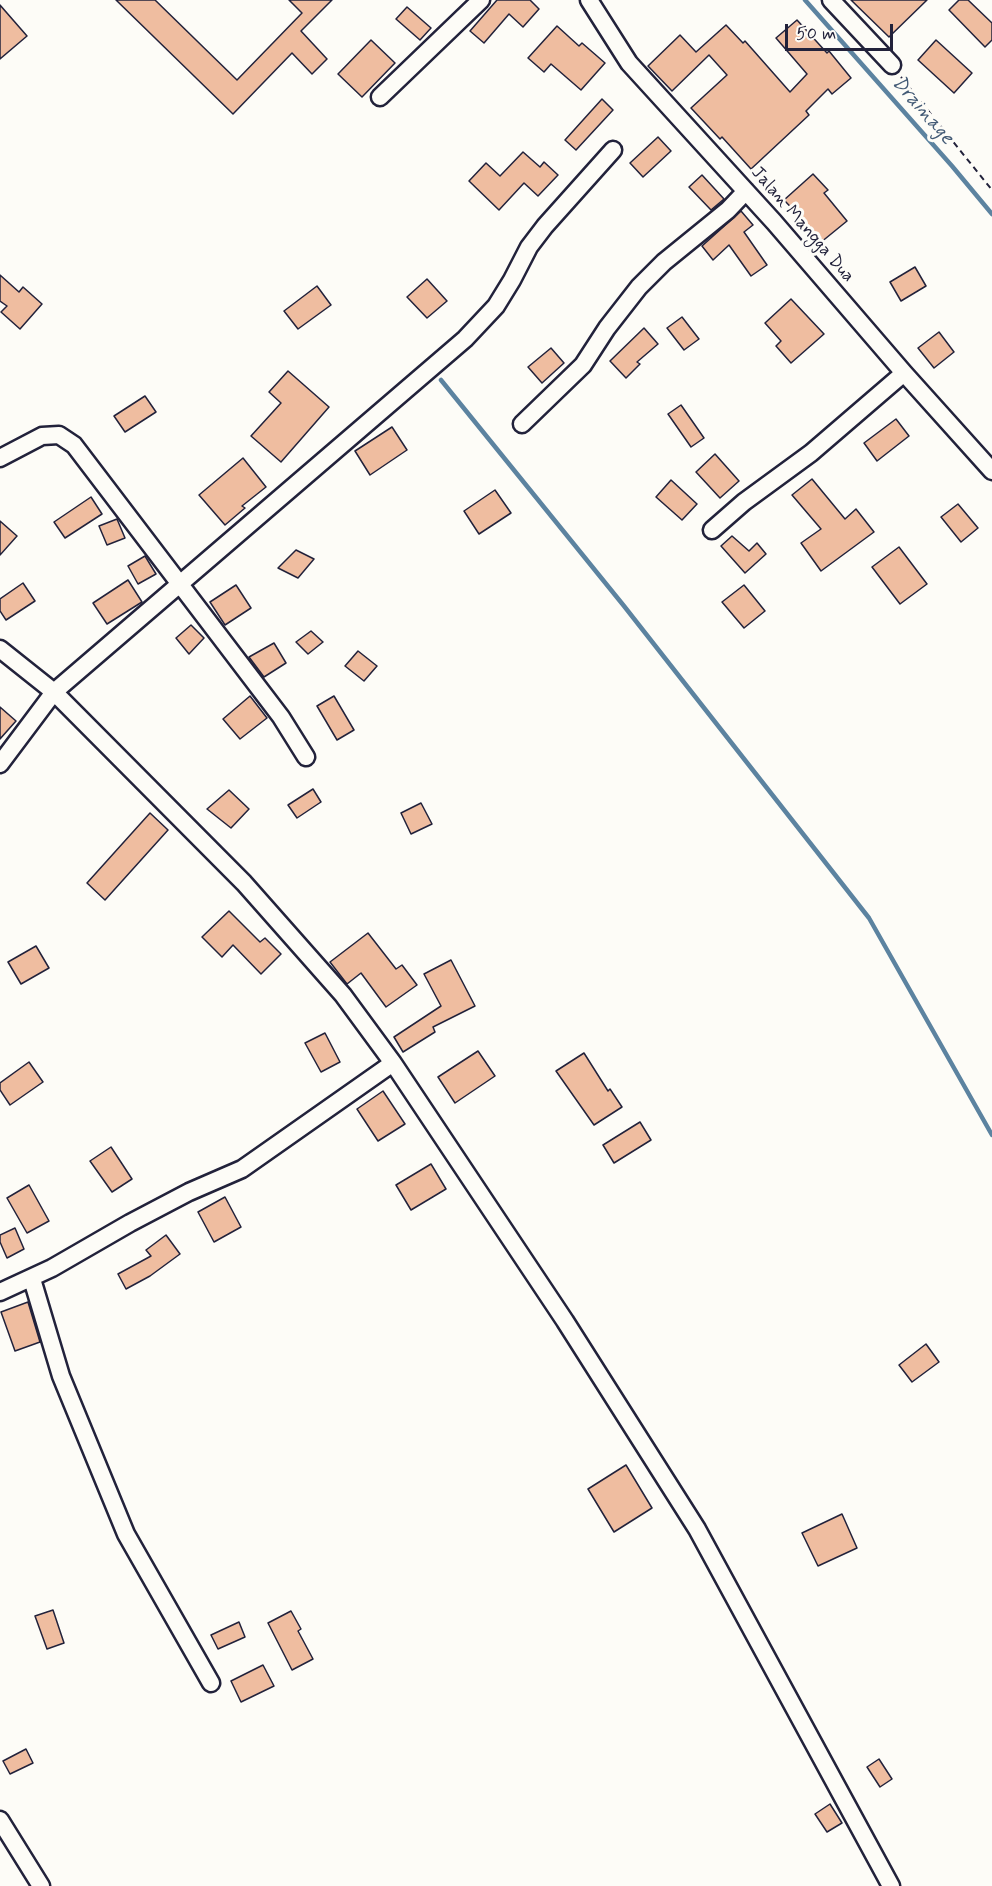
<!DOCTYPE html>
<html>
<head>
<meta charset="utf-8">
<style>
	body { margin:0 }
	#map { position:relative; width:992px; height:1886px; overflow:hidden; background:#fdfcf7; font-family:Mynerve,sans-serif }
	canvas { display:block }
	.scale { position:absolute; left:785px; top:24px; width:108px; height:27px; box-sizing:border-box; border:3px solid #22223b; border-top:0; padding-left:8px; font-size:18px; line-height:21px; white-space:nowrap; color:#22223b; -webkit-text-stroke:4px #fdfcf7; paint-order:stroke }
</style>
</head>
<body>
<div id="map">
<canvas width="992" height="1886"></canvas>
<div class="scale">50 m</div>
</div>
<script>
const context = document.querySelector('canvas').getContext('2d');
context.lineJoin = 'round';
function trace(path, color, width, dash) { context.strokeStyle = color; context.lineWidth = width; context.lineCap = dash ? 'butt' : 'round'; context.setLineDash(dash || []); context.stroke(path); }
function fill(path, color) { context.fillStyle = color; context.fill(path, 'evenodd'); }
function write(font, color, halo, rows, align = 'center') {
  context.font = font + ' Mynerve,sans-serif'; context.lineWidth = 6; context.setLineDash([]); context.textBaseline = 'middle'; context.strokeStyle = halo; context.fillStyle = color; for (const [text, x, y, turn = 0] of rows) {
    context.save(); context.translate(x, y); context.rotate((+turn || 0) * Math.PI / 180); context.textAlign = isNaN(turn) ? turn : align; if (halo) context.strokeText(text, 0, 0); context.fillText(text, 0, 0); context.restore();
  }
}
trace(new Path2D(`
	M805,0L952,166L992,214
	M441,380L624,606L869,918L992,1135`), '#5c83a0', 4.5);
const building = new Path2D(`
	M116,0H155L237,80L302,13L289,0H332L301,31L327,59L312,74L292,53L233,114Z
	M497,0H530L539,9L523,27L509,14L484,43L470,31Z
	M851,0H927L889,37Z
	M959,0H968L992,23V40L985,47L949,10Z
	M0,5L27,36L0,59Z
	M407,7L431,28L420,40L396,19Z
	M797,20L827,53L829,51L851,78L832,94L828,89L806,111L809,115L751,169L722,137L720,139L691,108L727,75L709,55L672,91L648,66L680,35L696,52L726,25L743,43L745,41L790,92L807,74L776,38Z
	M557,26L579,46L582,43L605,63L581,90L551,64L544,72L528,58Z
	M371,40L395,63L362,97L338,74Z
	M936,40L972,73L954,93L918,60Z
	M602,99L613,110L576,150L565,140Z
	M658,137L671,151L643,177L630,163Z
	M523,152L540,167L544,162L558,175L538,196L524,183L499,210L469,181L486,163L500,176Z
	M813,174L828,190L824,193L847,221L820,243L804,223L805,222L784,200Z
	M702,175L724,199L711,210L689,187Z
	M741,211L753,225L744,232L767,265L751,276L729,245L713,260L702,246Z
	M915,267L926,286L901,301L890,282Z
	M0,275L19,292L23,287L42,304L20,329L1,312L7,306L0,301Z
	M427,279L447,301L427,318L407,297Z
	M317,286L331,305L298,329L284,311Z
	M791,299L824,334L791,363L776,346L781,341L765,323Z
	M682,317L699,339L684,350L667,328Z
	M644,328L658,344L637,362L640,364L626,378L610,361Z
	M939,332L954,352L934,368L918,348Z
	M551,348L564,363L542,383L528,367Z
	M288,371L329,407L281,462L251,436L281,403L269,392Z
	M145,396L156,412L125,432L114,416Z
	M681,405L704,438L691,447L668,414Z
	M896,419L909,436L877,461L864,443Z
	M392,427L407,450L370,475L355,451Z
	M715,454L739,481L720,498L696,472Z
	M243,458L266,487L242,506L245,508L225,525L199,495Z
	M812,479L845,519L856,509L874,532L821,571L801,543L821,529L792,495Z
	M671,480L697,504L682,520L656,497Z
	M495,490L511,513L479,534L464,511Z
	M91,497L102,514L65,538L54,522Z
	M958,504L978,528L961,542L941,517Z
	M117,519L125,538L107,545L99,526Z
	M0,521L17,536L0,555Z
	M732,536L749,551L757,543L766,554L745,573L721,546Z
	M899,547L927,584L900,604L872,567Z
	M296,550L314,559L298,578L278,568Z
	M145,556L156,574L138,584L128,566Z
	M128,580L142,602L107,624L93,603Z
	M23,583L35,601L6,620L0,611V599Z
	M236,585L251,608L225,625L210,602Z
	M744,585L765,611L744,628L722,602Z
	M191,625L204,638L189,654L176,638Z
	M311,631L323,642L308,654L296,642Z
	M274,643L286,663L264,677L249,657Z
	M358,651L377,666L364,681L345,666Z
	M250,696L267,718L240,739L223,719Z
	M334,696L354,730L337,740L317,706Z
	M0,707L16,721L0,739Z
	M313,789L321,802L297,818L288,805Z
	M229,790L249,809L231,828L207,809Z
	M421,803L432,824L411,834L401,813Z
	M150,813L168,830L105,900L87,883Z
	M229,911L260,942L265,938L281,954L261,974L233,945L222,957L202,937Z
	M368,933L396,969L402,965L417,985L386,1007L361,973L347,984L330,962Z
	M36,946L49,968L21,984L8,962Z
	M451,960L475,1006L433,1027L435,1032L403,1052L394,1037L441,1006L424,974Z
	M325,1033L340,1062L321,1072L305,1043Z
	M478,1051L495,1076L455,1103L438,1077Z
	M584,1053L608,1091L610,1089L622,1107L594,1125L556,1071Z
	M29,1062L43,1082L10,1105L0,1090V1083Z
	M383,1091L405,1124L378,1141L357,1109Z
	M640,1122L651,1140L614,1163L603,1145Z
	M111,1147L132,1179L112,1192L90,1161Z
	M431,1164L446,1189L411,1210L396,1185Z
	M29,1185L49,1221L27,1233L7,1198Z
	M225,1197L241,1227L214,1242L198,1212Z
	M15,1228L24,1249L7,1258L0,1242V1235Z
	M166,1235L180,1254L150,1276L126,1289L118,1274L151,1256L146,1250Z
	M28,1302L40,1342L15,1351L1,1312Z
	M926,1344L939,1362L912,1382L899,1365Z
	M626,1465L652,1508L614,1532L588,1489Z
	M842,1514L857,1548L818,1566L802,1533Z
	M53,1610L64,1643L47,1649L35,1616Z
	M291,1611L301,1629L298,1631L313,1659L292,1670L268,1623Z
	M239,1622L245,1637L218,1649L211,1635Z
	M263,1665L274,1686L241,1702L231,1681Z
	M26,1749L33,1763L10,1774L3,1761Z
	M879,1759L892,1779L880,1787L867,1767Z
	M830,1804L842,1823L827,1832L815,1814Z`);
fill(building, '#efbda0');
trace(building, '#22223b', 1.5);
const street = new Path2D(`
	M589,0L629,63L774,222L904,373L992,471
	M831,0L892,65
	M380,97L481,0
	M522,424L583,365L607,328L639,287L664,262L728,210L746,191
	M0,458L42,436L59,435L74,445L281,717L306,757
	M712,530L744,502L811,453L904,373
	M0,649L54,692L244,883L343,995L393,1063L565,1321L697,1529L891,1886
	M0,764L54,692L465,339L496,306L512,280L529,247L545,226L613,150
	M32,1279L61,1376L126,1534L211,1683
	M0,1292L52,1268L130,1223L189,1192L242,1169L393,1063
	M0,1820L41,1886`);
trace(street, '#22223b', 21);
trace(new Path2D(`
	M901,77L992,190`), '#22223b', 2, [6, 4.5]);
trace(street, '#fdfcf7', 16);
write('18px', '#22223b', '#fdfcf7', [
	["Jalan Mangga Dua",802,225,49]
]);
write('italic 20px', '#445b76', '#fdfcf7', [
	["Drainage",922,111,49]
]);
</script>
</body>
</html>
